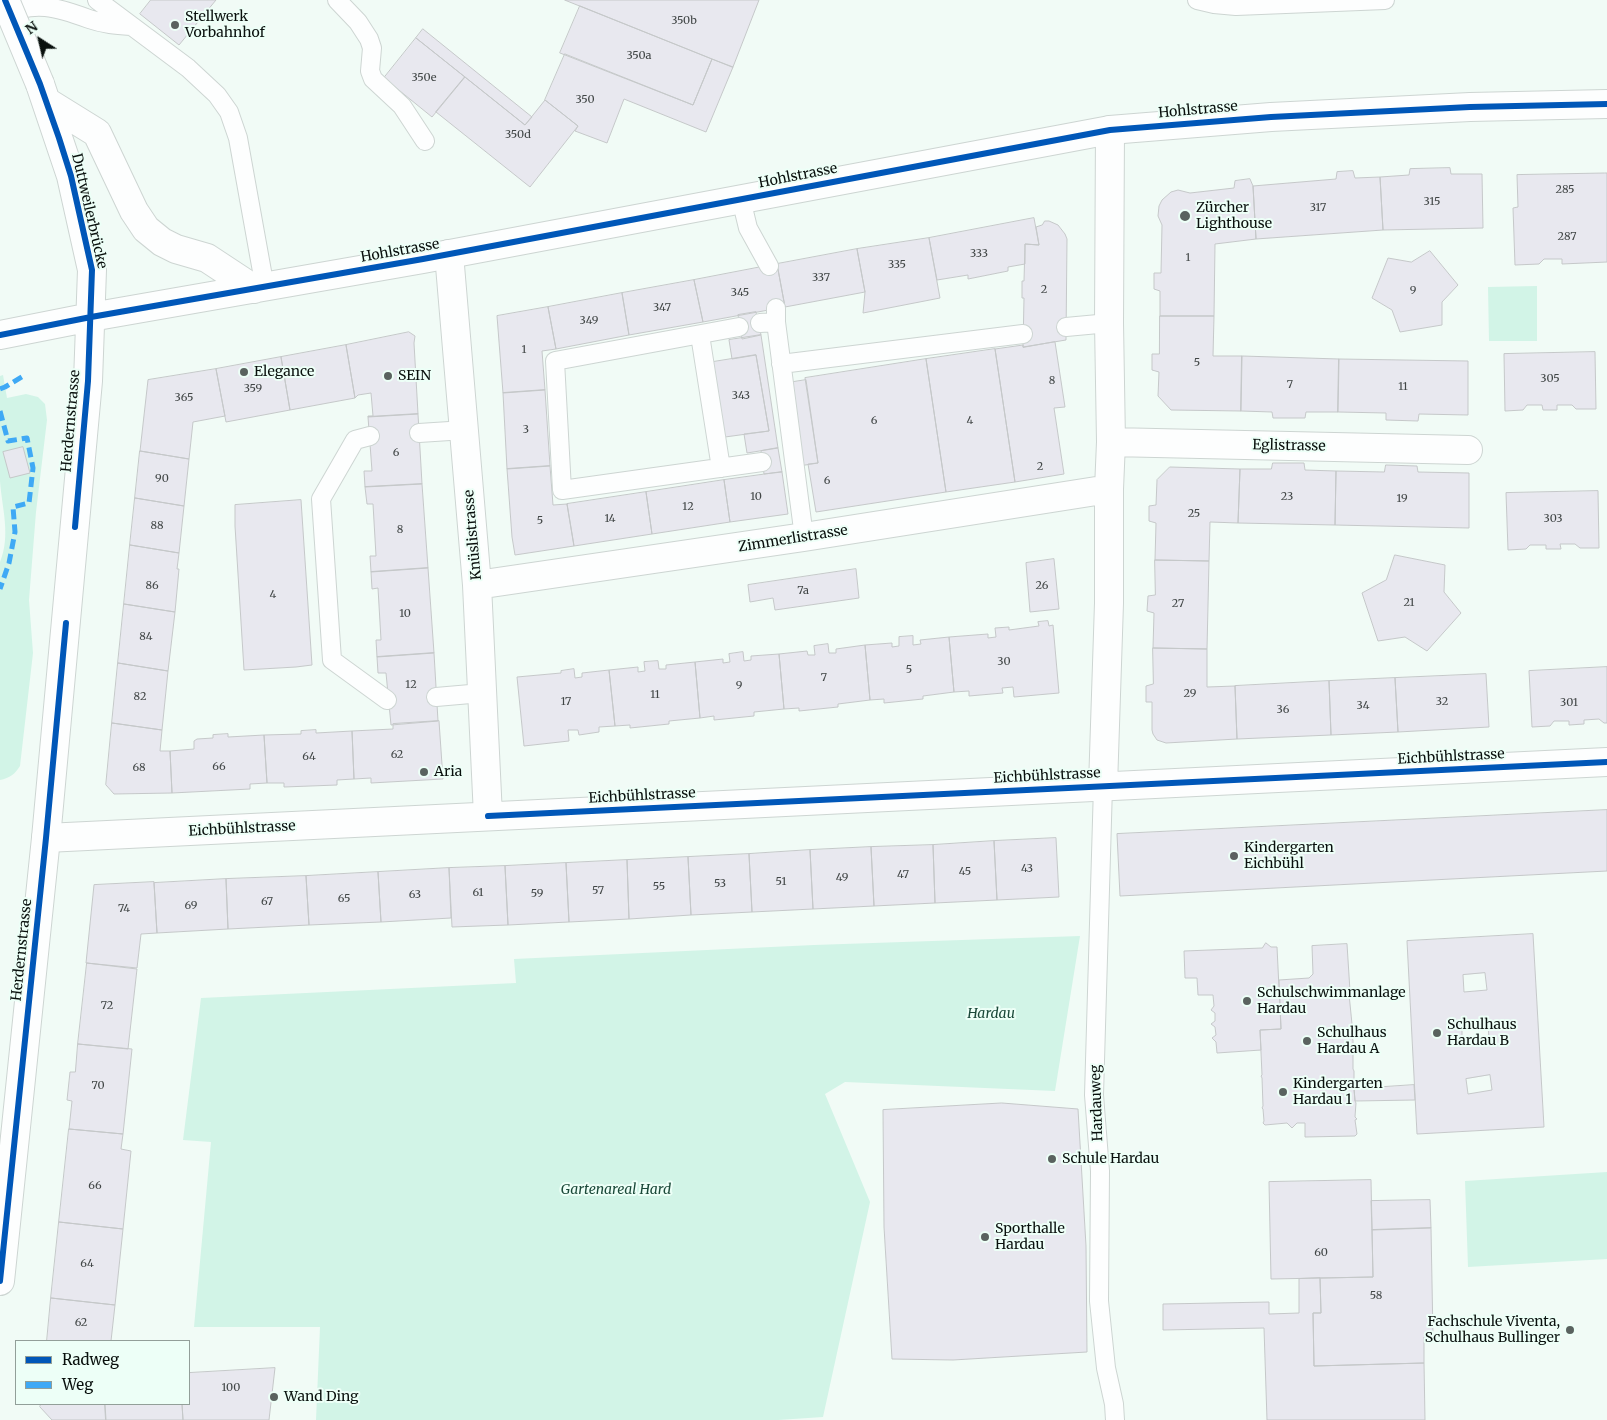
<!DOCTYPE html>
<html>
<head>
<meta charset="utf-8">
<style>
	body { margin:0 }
	#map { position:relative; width:1607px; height:1420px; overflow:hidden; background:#f1fbf6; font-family:Merriweather,serif }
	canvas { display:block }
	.legend { position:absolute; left:15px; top:1340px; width:175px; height:65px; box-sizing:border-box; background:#edfff7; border:1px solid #929f99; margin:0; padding:6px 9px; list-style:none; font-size:15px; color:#09100d }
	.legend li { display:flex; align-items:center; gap:10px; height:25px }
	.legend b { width:25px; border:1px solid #929f99 }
	.north { position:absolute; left:15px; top:15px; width:50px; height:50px; -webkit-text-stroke:4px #edfff7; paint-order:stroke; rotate:325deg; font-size:14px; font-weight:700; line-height:20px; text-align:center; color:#09100d }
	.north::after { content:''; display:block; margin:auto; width:18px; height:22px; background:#09100d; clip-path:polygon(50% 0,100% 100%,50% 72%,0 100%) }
</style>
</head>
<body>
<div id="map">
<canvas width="1607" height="1420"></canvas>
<ul class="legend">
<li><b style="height:6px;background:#0057b8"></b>Radweg</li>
<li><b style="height:6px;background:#3fa9f5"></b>Weg</li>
</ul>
<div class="north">N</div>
</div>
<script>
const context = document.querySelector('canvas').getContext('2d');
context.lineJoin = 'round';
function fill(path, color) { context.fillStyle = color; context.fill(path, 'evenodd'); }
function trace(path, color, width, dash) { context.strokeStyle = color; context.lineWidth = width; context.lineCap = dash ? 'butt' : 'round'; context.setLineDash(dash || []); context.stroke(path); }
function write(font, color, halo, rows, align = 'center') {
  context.font = font + ' Merriweather,serif'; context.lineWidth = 4; context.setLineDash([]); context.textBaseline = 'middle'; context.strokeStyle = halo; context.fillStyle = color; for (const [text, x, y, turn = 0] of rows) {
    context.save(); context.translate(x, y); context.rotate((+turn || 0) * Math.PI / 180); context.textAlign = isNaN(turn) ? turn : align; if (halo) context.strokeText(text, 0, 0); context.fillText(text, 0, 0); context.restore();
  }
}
fill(new Path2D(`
	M1537,286V341H1489L1488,287Z
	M3,375L7,398L26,394L38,397L45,404L47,420L36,512L29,600L33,653L20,766C15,774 10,778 0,780V562C11,535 2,509 0,481C0,446 0,410 0,376Z
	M1080,936L1055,1091L845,1082L825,1094L870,1202L823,1417L778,1420H316L320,1327H194L211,1142L183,1140L201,998L516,983L514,959L814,945Z
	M1607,1172V1259L1468,1267L1465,1181Z`), '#d2f4e7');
const building = new Path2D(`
	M151,0H216L179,45L140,14Z
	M565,0H759L733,67Z
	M580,6L712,59L693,105L560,53Z
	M423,29L532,117L525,125L416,38Z
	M416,38L465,77L432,117L384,78Z
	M565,54L693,105L712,59L733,67L706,132L624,99L607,143L575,131L578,126L545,100Z
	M465,77L525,125L545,100L578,126L530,187L436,112Z
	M1450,168L1451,174H1482L1483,228L1383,230L1380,177L1409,175L1410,169Z
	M1353,171L1355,178L1380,177L1383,230L1256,239L1253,186L1336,179L1337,172Z
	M1605,173H1607V262L1562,264V259H1544L1539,264L1515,265L1513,208L1518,207L1517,175Z
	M1250,179L1253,186L1256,239L1215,244L1214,316H1160V291L1154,289V273H1161L1162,225L1158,216L1159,206L1162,200L1171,192L1178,190L1190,193L1234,188L1235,181Z
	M1034,218L1039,245L1025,244V264L1008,267V271L968,279V275L937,280L929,238Z
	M1045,221H1049L1058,225L1065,234L1067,239L1066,340L1023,347L1024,298H1022V281H1024L1025,244L1039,245L1036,227L1042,225Z
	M929,238L940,298L863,313L865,292L857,249Z
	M857,249L865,292L785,307L777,264Z
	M1430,251L1458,285L1442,302V325L1400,332L1392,310L1372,298L1388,258L1411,262Z
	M777,264L785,307L703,322L694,280Z
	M694,280L703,322L629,335L622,293Z
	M622,293L629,335L556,349L548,307Z
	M548,307L556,349L542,351L545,390L503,393L497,316Z
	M756,312L761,335L742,339L738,315Z
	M1160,316H1214L1213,356H1242L1241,411L1171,410L1158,396L1159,372L1152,370V354H1159Z
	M409,332L415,336L414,343L418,414L368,417V416H373L371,393L358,395L355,398L346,345Z
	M761,335L778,448L747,453L744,434L769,431L756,355L732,359L729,340Z
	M1055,342L1065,407L1054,408L1064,474L1015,482L995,349L1023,345V347Z
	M346,345L355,398L290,410L281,357Z
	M995,349L1015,482L946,492L926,359Z
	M1595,352L1596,409H1576L1572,405H1557V410H1543L1542,405H1527L1523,410L1505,411L1504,354Z
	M756,355L769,431L725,437L713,362Z
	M1242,356L1339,359L1338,412H1306L1305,418H1273L1272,412L1241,411Z
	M281,357L290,410L226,422L216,369Z
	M926,359L946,492L816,512L808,464L818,463L805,378Z
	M1339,359L1468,361V415L1419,414L1418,421L1386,420V413L1338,412Z
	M216,369L225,416L193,422L189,459L140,451L148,380Z
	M806,380L818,463L799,466L787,383Z
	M545,390L550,466L507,469L503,393Z
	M418,414L422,484L365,487L364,471H372L368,417Z
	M23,447L30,473L10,478L3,452Z
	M778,448L782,472L764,474L761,451Z
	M140,451L189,459L184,506L135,498Z
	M1273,463H1304L1305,470L1336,471L1335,525L1238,523L1240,469H1271Z
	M1386,465L1417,466L1418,472L1469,473V528L1335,525L1336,471L1384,472Z
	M550,466L553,505L567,504L574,546L515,555L512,537L507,469Z
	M1170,467L1240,469L1238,523L1210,522L1209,561L1155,560L1156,523L1149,521V506L1156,505L1157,480Z
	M782,472L788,514L730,522L724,480Z
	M724,480L730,522L652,534L646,492Z
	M422,484L428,568L371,572L370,556H376L373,504H367L365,487Z
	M1598,491L1599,548H1580L1575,544H1560L1561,549H1546V545H1530L1526,549L1508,550L1506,493Z
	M646,492L652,534L574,546L567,504Z
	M135,498L184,506L179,553L130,545Z
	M301,500L312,665L296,667L244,670L235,526V505Z
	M130,545L179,553L177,569H179L175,612L124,604Z
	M1395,555L1445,565L1444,592L1461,613L1427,651L1405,637L1378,641L1362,593L1386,580Z
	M1054,559L1059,609L1030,612L1026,563Z
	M1155,560L1209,561L1207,649L1153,648L1154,613L1147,611L1148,596L1155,595Z
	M428,568L434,653L377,657L376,640H381L378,588L372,589L371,572Z
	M856,569L859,598L775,610L773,598L750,602L748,585Z
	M124,604L175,612L168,671L118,663Z
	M1048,621L1049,626L1053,625L1059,693L1014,697L1013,687L1002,688L1003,693L969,696V691L954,692L949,637L988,634V638L996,637L995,628L1009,627V630L1039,626L1038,622Z
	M913,636V645L921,644L920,640L949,637L954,692L923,696V699L884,703V699L870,700L865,645L892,643V647L899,646V637Z
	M828,644L829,653H836V649L865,645L870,700L838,704V707L799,711V708L784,709L779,654L807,651L808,655H815L814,646Z
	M1153,648L1207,649V687L1235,686L1237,739L1166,743L1157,740L1153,734L1152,730V702H1146V686L1153,684Z
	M743,652L744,661L751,660V656L779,654L784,709L754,712V716L714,720V716L700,718L695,662L723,659V663L730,662L729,654Z
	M434,653L438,721L391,725L386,673H378L377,657Z
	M658,661L659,669H666V665L695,662L700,718L669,721V724L630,728V725L615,726L609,670L638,667V672L645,671L644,662Z
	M118,663L168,671L162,730L112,723Z
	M1607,667V723H1604L1599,719L1584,720V724L1569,725V721H1554L1550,726L1532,727L1529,671Z
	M574,669L575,678L582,677V673L609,670L615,726L599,727V732L579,735L578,730H568L569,741L524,746L517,677L561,673V671Z
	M1486,674L1489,727L1398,732L1395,678Z
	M1395,678L1398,732L1331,735L1329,681Z
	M1329,681L1331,735L1237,739L1235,686Z
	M439,721L443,779L371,783V778L354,779L352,731L393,729V724Z
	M112,723L162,730L160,751H170L172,793L114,794L106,785Z
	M316,730V733L352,731L354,779L337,780V785L284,787V783H267L264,735L301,734V731Z
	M228,734V737L264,735L267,783L250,784V789L172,793L170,751L194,749V741L197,739L213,738V735Z
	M1607,810V871L1120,896L1117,834Z
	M1056,838L1059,897L997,900L994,841Z
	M994,841L997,900L935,903L933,845Z
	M933,845L935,903L874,906L871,847Z
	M871,847L874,906L813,909L810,850Z
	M810,850L813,909L752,912L749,854Z
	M749,854L752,912L691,915L688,857Z
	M688,857L691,915L629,919L627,860Z
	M627,860L629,919L569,922L566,863Z
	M566,863L569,922L508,925L505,866Z
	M505,866L508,925L452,927L449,868Z
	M449,868L451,918L381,922L378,872Z
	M378,872L381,922L309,925L306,876Z
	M306,876L309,925L228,929L226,879Z
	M226,879L228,929L157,933L154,883Z
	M154,882L157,933L141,934L137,968L86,963L94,885Z
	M1533,934L1544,1127L1417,1134L1407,941ZM1485,973L1487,990L1464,992L1463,975ZM1488,1025L1489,1039L1462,1041V1028ZM1490,1075L1492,1090L1468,1094L1466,1079Z
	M1266,943L1271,947H1277L1281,1029L1260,1030L1261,1050L1217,1053L1216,1042L1212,1038L1216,1035L1215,1027L1211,1024L1215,1021V1013L1211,1010L1214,1006L1213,995H1198L1197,978H1185L1184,951L1262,948Z
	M1347,944L1350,991L1351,993L1349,994L1352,1024V1038L1353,1040V1069L1354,1071V1085L1355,1087L1354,1088L1355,1101L1356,1103L1355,1117L1357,1119L1355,1120L1357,1134L1355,1136L1305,1137V1123H1297L1292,1128L1287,1123L1265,1125L1263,1123L1264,1121L1263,1109L1262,1108L1263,1106L1262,1078L1261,1076L1262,1075L1260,1030L1281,1029L1279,980L1309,978L1313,974L1312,946Z
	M87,963L137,969L128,1049L78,1044Z
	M78,1044L132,1049L123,1134L69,1129L72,1101L67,1100L70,1072H75Z
	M1414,1085L1415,1100L1355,1101L1354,1089Z
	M1002,1103L1078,1109L1086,1246L1087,1352L953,1360L892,1359L884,1227L883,1110Z
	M69,1129L123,1134L121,1149L131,1151L123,1229L59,1222Z
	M1371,1180L1373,1277L1271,1279L1269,1182Z
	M1430,1200L1431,1228L1372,1230L1371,1201Z
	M59,1222L123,1229L115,1305L51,1298Z
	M1431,1228L1433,1337H1424V1363L1314,1366L1313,1313H1321L1320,1278L1373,1277L1372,1230Z
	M1320,1278L1321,1313H1313L1314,1366L1424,1363L1425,1420H1267L1264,1328L1163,1330V1304L1269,1302V1314L1299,1313V1279Z
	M51,1298L115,1305L111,1341H47Z
	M275,1368L269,1420H183L182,1404H189V1373Z
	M41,1404H105L106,1420H52L40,1407Z
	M105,1404H182L183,1420H106Z`);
fill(building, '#e8e8ef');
trace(building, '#c5c8c9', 1);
const lane = new Path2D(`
	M97,0L188,68L217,95L229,112L238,138L265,288
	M337,0L358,22L369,39L372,48L370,71L373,79L402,106L425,141
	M1197,0L1214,4L1236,6L1385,0
	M2,16C34,0 57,7 89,19C103,24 117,25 131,26
	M741,199L748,228L769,266
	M776,308V322L804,537
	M760,323L776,322
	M739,327L555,361L562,490L762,462
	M1066,327L1109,323
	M700,335L721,468
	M781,364L1023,334
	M419,433L465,430
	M370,436L355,440L321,499L332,660L387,700
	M436,697L482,693
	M1103,786L1094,1095L1100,1171L1099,1301L1106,1368L1114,1404L1115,1420`);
const street = new Path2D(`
	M449,254L477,585L488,816
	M1111,442L1468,450
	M477,585L804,537L1109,489
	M1103,786L1109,603V489L1111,442L1109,323L1110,130
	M46,838L1607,762`);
const secondary = new Path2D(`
	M47,102L97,133L134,211L146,229L162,242L176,249L207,258L254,289
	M0,335L91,317L423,259L1110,130L1271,117L1470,107L1607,104
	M0,1281L46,838L88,381L92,270L71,176L40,84`);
trace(lane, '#cdd5d2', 20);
trace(street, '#cdd5d2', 30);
trace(secondary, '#cdd5d2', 30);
trace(lane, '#fdfefe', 18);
trace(street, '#fdfefe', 28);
trace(secondary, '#fdfefe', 28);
const secondaryBridge = new Path2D(`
	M5,0L40,84`);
trace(secondaryBridge, '#cdd5d2', 30, []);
trace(secondaryBridge, '#fdfefe', 28);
trace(new Path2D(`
	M0,389L5,387L25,375
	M0,411L8,441L27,438L33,468L29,503L13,507L15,532L9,563L0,589`), '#3fa9f5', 5, [10, 5]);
trace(new Path2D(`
	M5,0L40,84L59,138L71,176L92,270L88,381L75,527
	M0,335L91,317L423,259L1110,130L1271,117L1470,107L1607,104
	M488,816L1607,762
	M0,1281L46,838L66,623`), '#0057b8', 6);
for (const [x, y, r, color] of [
	[175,25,5,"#5a625f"],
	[1185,216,6,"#5a625f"],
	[244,372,5,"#5a625f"],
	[388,376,5,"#5a625f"],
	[424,772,5,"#5a625f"],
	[1234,856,5,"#5a625f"],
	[1247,1001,5,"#5a625f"],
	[1437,1033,5,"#5a625f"],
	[1307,1041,5,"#5a625f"],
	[1283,1092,5,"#5a625f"],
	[1052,1159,5,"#5a625f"],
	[985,1237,5,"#5a625f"],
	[1570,1330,5,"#5a625f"],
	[274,1397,5,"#5a625f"]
]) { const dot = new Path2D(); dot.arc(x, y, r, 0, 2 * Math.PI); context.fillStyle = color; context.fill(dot); trace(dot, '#edfff7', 2); }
write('11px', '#414646', null, [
	["350b",684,21],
	["350a",639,56],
	["350e",424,78],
	["350",585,100],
	["350d",518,135],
	["285",1565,190],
	["315",1432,202],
	["317",1318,208],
	["287",1567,237],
	["333",979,254],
	["1",1188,258],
	["335",897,265],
	["337",821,278],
	["2",1044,290],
	["9",1413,291],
	["345",740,293],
	["347",662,308],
	["349",589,321],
	["1",524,350],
	["5",1197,363],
	["305",1550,379],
	["8",1052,381],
	["7",1290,385],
	["11",1403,387],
	["359",253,389],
	["343",741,396],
	["365",184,398],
	["6",874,421],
	["4",970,421],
	["3",526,430],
	["6",396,453],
	["2",1040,467],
	["90",162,479],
	["6",827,481],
	["10",756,497],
	["23",1287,497],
	["19",1402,499],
	["12",688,507],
	["25",1194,514],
	["14",610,519],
	["303",1553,519],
	["5",540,521],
	["88",157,526],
	["8",400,530],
	["86",152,586],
	["26",1042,586],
	["7a",803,591],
	["4",273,595],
	["21",1409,603],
	["27",1178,604],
	["10",405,614],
	["84",146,637],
	["30",1004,662],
	["5",909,670],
	["7",824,678],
	["12",411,685],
	["9",739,686],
	["29",1190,694],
	["11",655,695],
	["82",140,697],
	["17",566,702],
	["32",1442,702],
	["301",1569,703],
	["34",1363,706],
	["36",1283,710],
	["62",397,755],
	["64",309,757],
	["66",219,767],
	["68",139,768],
	["43",1027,869],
	["45",965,872],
	["47",903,875],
	["49",842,878],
	["51",781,882],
	["53",720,884],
	["55",659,887],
	["57",598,891],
	["61",478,893],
	["59",537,894],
	["63",415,895],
	["65",344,899],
	["67",267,902],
	["69",191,906],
	["74",124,909],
	["72",107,1006],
	["70",98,1086],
	["66",95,1186],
	["60",1321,1253],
	["64",87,1264],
	["58",1376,1296],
	["62",81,1323],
	["100",231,1388]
]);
write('14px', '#09100d', '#edfff7', [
	["Stellwerk",185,17],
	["Vorbahnhof",185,33],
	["Zürcher",1196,208],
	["Lighthouse",1196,224],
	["Elegance",254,372],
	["SEIN",398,376],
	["Aria",434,772],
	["Kindergarten",1244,848],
	["Eichbühl",1244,864],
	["Schulschwimmanlage",1257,993],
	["Hardau",1257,1009],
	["Schulhaus",1447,1025],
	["Hardau B",1447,1041],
	["Schulhaus",1317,1033],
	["Hardau A",1317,1049],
	["Kindergarten",1293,1084],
	["Hardau 1",1293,1100],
	["Schule Hardau",1062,1159],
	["Sporthalle",995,1229],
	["Hardau",995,1245],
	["Fachschule Viventa,",1560,1322,"right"],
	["Schulhaus Bullinger",1560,1338,"right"],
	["Wand Ding",284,1397]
], 'left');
write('14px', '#09100d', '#edfff7', [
	["Hohlstrasse",1198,110,-5],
	["Hohlstrasse",798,176,-11],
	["Duttweilerbrücke",89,211,77],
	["Hohlstrasse",400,251,-10],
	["Herdernstrasse",71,421,-85],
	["Eglistrasse",1289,446,1],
	["Knüslistrasse",473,535,-95],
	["Zimmerlistrasse",793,539,-9],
	["Eichbühlstrasse",1451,757,-3],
	["Eichbühlstrasse",1047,776,-3],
	["Eichbühlstrasse",642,796,-3],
	["Eichbühlstrasse",242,829,-3],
	["Herdernstrasse",22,950,-84],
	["Hardauweg",1097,1103,-92]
]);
write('italic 14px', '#1a4939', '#edfff7', [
	["Hardau",991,1014],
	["Gartenareal Hard",616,1190]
]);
</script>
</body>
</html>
